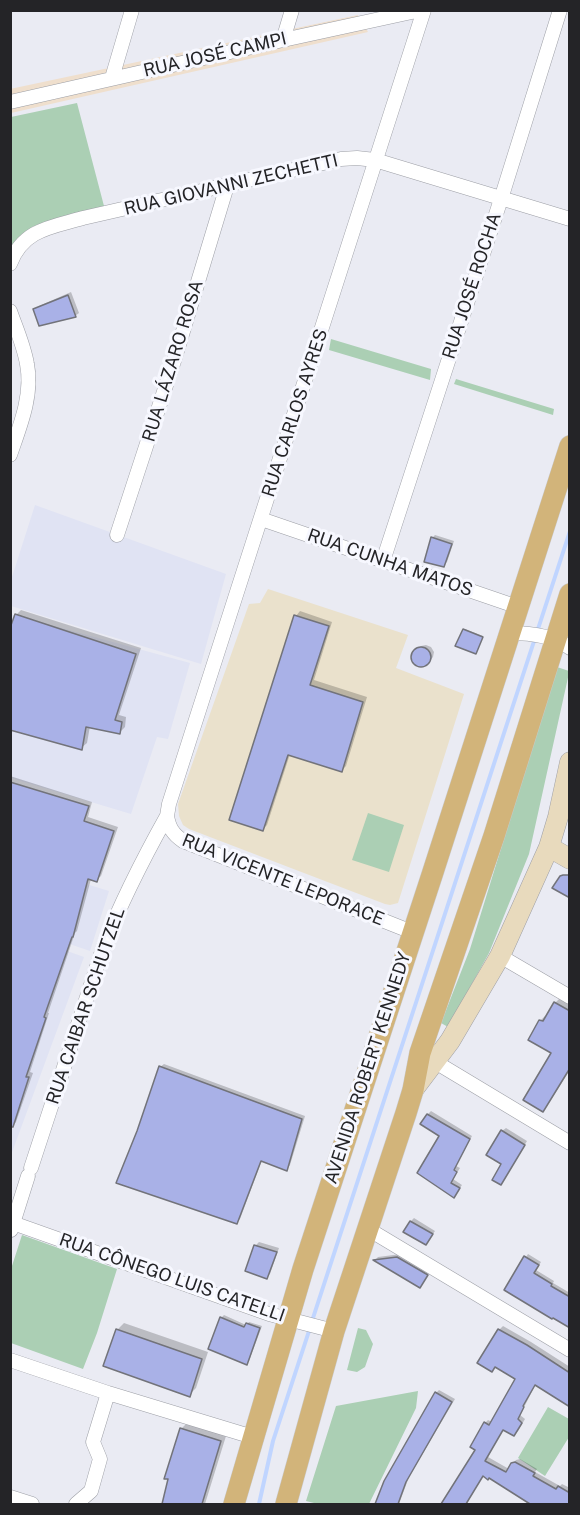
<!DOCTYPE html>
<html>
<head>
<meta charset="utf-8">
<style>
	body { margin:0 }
	#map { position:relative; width:580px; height:1515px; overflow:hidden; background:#eaebf3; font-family:"Public Sans",sans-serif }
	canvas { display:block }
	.frame { position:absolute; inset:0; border:12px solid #242427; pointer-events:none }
</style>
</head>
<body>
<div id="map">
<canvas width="580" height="1515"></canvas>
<div class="frame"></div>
</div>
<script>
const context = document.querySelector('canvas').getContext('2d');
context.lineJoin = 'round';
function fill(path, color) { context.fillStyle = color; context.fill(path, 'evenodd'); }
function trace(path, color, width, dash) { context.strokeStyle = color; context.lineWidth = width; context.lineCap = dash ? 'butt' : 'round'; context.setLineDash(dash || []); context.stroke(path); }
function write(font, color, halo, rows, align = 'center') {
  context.font = font + ' "Public Sans",sans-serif'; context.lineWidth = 6; context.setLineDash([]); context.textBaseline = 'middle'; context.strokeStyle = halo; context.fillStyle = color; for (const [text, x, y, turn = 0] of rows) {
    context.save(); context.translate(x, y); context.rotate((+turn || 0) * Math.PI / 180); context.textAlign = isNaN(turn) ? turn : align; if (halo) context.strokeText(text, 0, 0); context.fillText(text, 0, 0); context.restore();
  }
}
fill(new Path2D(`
	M358,15L368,32L11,113L10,89Z`), '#efdfcd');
fill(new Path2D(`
	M35,505L226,574L201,664L11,606V580Z
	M10,614L190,663L168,739L157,737L131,814L11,778Z
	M11,861L109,891L90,951L11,924Z
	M11,931L84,957L11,1155Z`), '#e0e3f3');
fill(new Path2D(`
	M268,589L408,635L396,668L464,694L398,903L390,905L385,904L189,829L183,825L179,816L178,804L249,604L260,603Z`), '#eae1cc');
fill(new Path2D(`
	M77,103L104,206L66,216L32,227L11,252V117Z
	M331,339L431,369L430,380L329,350Z
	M456,379L554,409L553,415L454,384Z
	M557,667L569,671V673L529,854L489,953L448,1027L441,1023L470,949Z
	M368,813L404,825L389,872L352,860Z
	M22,1235L117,1269L97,1333L83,1369L11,1343V1269Z
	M358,1328L366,1330L373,1344L365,1367L357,1372L347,1370Z
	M418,1391L416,1408L369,1504H318L306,1501L336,1406Z
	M548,1407L569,1419V1437L545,1476L518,1458Z`), '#abcfb4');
fill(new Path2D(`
	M71,292L79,313L75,316L35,309L39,306Z
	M435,535L454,541L447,562L443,565L432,538Z
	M21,610L141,648L119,715L126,717L125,727L119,733L90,726L87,743L81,748L16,615Z
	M300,611L332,622L314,680L367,697L346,766L341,771L290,754L267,825L263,829L296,616Z
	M465,629L483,636L477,651L464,630Z
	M426,645L431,647L434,652L433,657L427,664L419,665L414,662L413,654L421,646Z
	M10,776L92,802L88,817L118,827L101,876L96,880L91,879L77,931L75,933L48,1013H49L30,1072L33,1073L16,1122L12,1127L10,1126Z
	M560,998L570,1004V1070L547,1106L543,1110L553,1053L541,1020L545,1016L547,1017L555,1003Z
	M164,1064L305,1116L290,1165L287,1169L262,1160L240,1219L236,1222L160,1067Z
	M431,1111L472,1136L456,1166L460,1168L453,1179L462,1185L457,1192L419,1173L441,1135L428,1114Z
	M506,1128L527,1141L504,1180L502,1131Z
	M414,1218L435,1231L426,1244L411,1221Z
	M259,1242L279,1248L270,1274L266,1277L247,1271L256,1245Z
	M401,1254L430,1272L419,1286L376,1259L378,1257Z
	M528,1254L541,1262L536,1270L554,1281L553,1283L570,1293V1326L506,1289Z
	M224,1315L246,1325L249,1322L262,1326L249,1361L247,1364L221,1318Z
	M124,1323L208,1352L196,1388L189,1395L117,1330Z
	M503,1326L531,1342L570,1367V1407L536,1384L520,1415L525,1419L518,1431L514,1435L503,1429L488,1457L509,1469L516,1460L520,1459L537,1469L535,1472L560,1486L562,1484L570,1488V1504H532L489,1476L484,1475L466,1504H443L477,1450L485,1423L488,1420L492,1422L517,1378L499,1330Z
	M439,1390L455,1399L409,1477L399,1504H376L385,1482L436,1393Z
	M187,1423L226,1436L205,1504H170L164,1503L181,1429Z`), '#0003');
trace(new Path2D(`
	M312,1321L570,531
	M259,1504L273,1441L310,1328`), '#c0d5ff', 4);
const building = new Path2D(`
	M68,295L76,317L39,326L33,309Z
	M431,537L452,544L444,567L424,562Z
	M15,614L136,654L115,720L122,722L120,734L86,727L82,750L10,730V628Z
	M294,615L329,626L310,685L363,702L342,772L288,755L263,831L229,820Z
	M463,629L483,637L476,654L455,646Z
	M411 657a10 10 0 1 1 20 0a10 10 0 1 1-20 0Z
	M10,782L89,806L84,821L114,831L97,882L88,879L73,937H72L44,1017L46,1018L26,1077H29L13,1127H10Z
	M563,875H570V898L552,888L560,876Z
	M554,1002L570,1011V1068L543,1112L523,1100L551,1053L528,1040L539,1020L543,1021Z
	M159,1066L302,1119L287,1171L261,1161L237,1224L116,1183L137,1131Z
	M427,1114L470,1139L454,1170L457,1172L451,1183L460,1188L454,1198L417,1173L439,1136L420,1124Z
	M501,1130L525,1145L501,1185L492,1180L501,1164L486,1155Z
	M410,1221L433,1234L426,1245L403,1232Z
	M254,1245L277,1252L267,1279L245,1271Z
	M524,1256L539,1265L534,1273L552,1284L551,1286L570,1297V1328L553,1318L552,1319L504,1290Z
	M397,1257L428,1275L420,1288L373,1260Z
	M220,1317L244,1327L246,1323L260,1328L247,1365L208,1349Z
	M116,1329L202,1359L190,1397L103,1366Z
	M498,1329L527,1345L570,1373V1407L535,1385L523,1406L524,1407L518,1419L522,1423L514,1436L503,1430L485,1461L506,1472L511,1463L515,1462L535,1473L533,1476L556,1489L558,1486L570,1493V1504H530L489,1478L488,1480L483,1476L466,1504H441L475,1450L470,1447L484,1422L489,1425L515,1379L495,1367L492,1372L477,1363Z
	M435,1392L452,1402L406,1482L398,1504H375L384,1481Z
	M180,1428L221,1441L202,1504H162L168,1479H164Z`);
fill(building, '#a9b1e7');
trace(building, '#72737a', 1.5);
const street = new Path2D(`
	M283,40L292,10
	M112,78L132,10
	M10,102L283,40L421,10
	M10,264C23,229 52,227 83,218L341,159L357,158L375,160L570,219
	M10,311C16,328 24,346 27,364C33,395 20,426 10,455
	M261,519L518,607
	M117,535L174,361L227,186
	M383,561L501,199L560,10
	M509,633C528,633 553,635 570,648
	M167,816C169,828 173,834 183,841L412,932
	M500,956L570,997
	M427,1057L570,1143
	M31,1168L103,948C121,902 143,859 167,816L169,804L192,732L424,10
	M10,1222L269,1314L334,1331
	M368,1229L570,1350
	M11,1230L28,1176
	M10,1360L108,1393L253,1437
	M10,1497L32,1504
	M76,1504L91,1491L100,1459L93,1442L108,1393`);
const secondary = new Path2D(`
	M549,847L570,859
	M413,1090L450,1041L500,956L549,847L558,817L570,762`);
const primary = new Path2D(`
	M234,1504L303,1269L432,875L570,446
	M286,1504L334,1331L406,1113L413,1090L420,1053L494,836L570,594`);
trace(street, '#9d9fa6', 15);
trace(secondary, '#9d9fa6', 21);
trace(primary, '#cacacb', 22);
trace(street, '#fff', 14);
trace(secondary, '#e8dabd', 20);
trace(primary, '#d2b47a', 21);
write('18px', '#242427', '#f7f8ff', [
	["RUA JOSÉ CAMPI",215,55,-13],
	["RUA GIOVANNI ZECHETTI",231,185,-13],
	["RUA JOSÉ ROCHA",472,286,-72],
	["RUA LÁZARO ROSA",173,361,-73],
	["RUA CARLOS AYRES",295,413,-72],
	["RUA CUNHA MATOS",390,563,19],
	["RUA VICENTE LEPORACE",283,880,22],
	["RUA CAIBAR SCHUTZEL",86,1006,-71],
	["AVENIDA ROBERT KENNEDY",368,1068,-72],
	["RUA CÔNEGO LUIS CATELLI",172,1278,19]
]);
</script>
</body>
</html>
